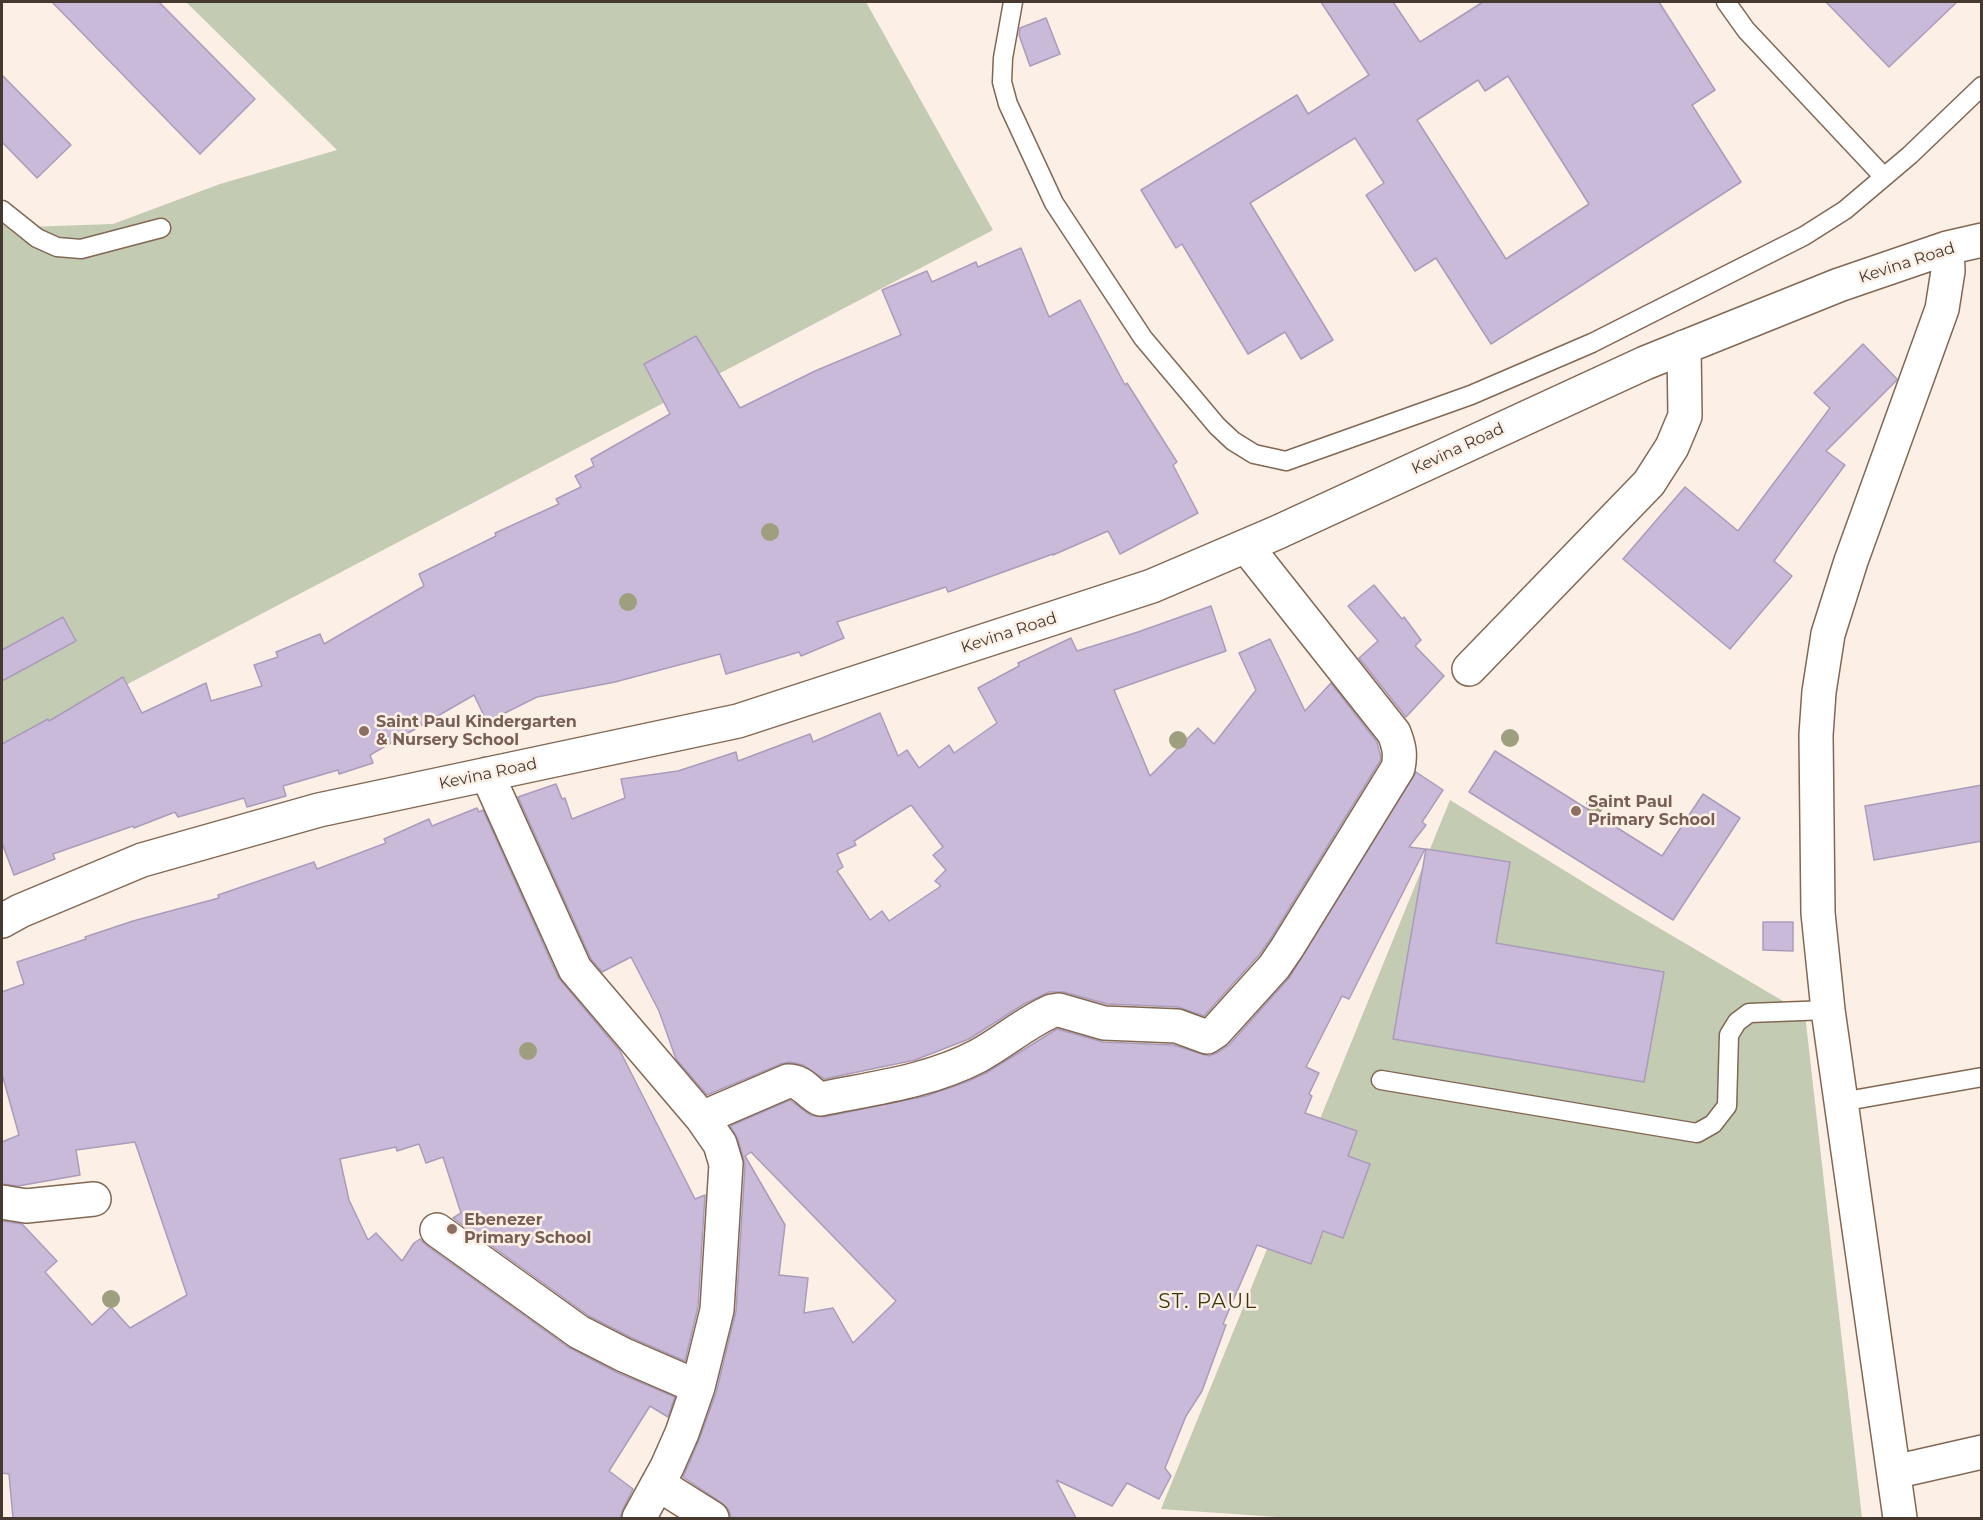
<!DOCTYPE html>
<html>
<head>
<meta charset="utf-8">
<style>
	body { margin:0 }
	#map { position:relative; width:1983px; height:1520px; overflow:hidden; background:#fcefe6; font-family:Montserrat,sans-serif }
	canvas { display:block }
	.frame { position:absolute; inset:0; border:3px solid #453930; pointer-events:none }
</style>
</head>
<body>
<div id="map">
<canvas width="1983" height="1520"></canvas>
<div class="frame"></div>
</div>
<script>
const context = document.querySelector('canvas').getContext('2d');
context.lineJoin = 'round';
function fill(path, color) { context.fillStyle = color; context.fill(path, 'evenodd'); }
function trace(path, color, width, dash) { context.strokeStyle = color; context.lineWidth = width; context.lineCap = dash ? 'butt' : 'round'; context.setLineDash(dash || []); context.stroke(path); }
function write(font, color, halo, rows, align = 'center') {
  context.font = font + ' Montserrat,sans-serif'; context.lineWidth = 5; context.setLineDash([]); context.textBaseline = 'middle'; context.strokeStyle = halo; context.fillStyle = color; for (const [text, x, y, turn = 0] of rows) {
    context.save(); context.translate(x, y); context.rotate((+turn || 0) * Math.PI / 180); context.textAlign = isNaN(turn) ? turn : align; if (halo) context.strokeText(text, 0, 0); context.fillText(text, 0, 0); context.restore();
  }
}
fill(new Path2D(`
	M186,2H866L993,230L2,750V216L26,227L113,224L220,184L337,150Z
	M1450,800L1627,909L1805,1014L1862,1518H1291L1161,1509Z`), '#c3cbb3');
const building = new Path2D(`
	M52,2H159L255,99L200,154Z
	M1321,2H1393L1420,42L1483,2H1659L1715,90L1692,105L1741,182L1491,344L1436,258L1415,271L1366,195L1384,183L1355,138L1250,203L1333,340L1301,359L1285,332L1248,354L1182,244L1176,248L1141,190L1297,95L1308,114L1369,75ZM1508,76L1589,204L1506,259L1417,120L1478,80L1485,91Z
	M1826,2H1957L1889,67Z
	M1046,18L1060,54L1030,66L1019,35L1020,28Z
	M2,75L71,145L37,178L2,142Z
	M1021,248L1049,317L1080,300L1125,385L1127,383L1177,462L1173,465L1198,513L1120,554L1108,531L1053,555V554L948,592L946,587L837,622L844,638L801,656L799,652L726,674L720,654L615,682L537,697L487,722L474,695L370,755L373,763L339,774L338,770L283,786L286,796L247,807L244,798L178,817L175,812L134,828L133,826L53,854L55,859L14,875L2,843V744L48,719L49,721L123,677L142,713L206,683L211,701L262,686L254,665L278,657L276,652L320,634L324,644L424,586L419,574L496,536L495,533L559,504L556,499L581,487L575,476L594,466L591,459L670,414L644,364L696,336L740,408L815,371L901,335L882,290L927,271L932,282L976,262L978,267Z
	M1863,344L1897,379L1896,381L1826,451L1845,465L1774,561L1792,576L1730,649L1623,559L1685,487L1738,531L1830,408L1814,393Z
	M1374,585L1402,619L1404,617L1421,640L1415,646L1444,676L1406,717L1359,658L1378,641L1348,606Z
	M1211,606L1226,651L1114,690L1150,776L1198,728L1214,744L1256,690L1239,653L1270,639L1305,711L1331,683L1377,742L1381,757L1380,761L1271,938L1259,955L1204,1016L1178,1007L1107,1004L1064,992H1049L1024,1004L969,1039L915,1060L824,1079L803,1065L790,1062L781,1064L707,1095L676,1059L659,1011L631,957L602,972L591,959L518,797L556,784L562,799L565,798L572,819L625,798L621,779L678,771L736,752L738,761L810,734L813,742L880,713L898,756L907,750L919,768L949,745L954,753L997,723L978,688L1019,666L1018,663L1071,638L1077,651L1138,632ZM911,805L943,847L933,855L946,870L935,881L941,886L889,921L882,911L870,920L837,871L843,867L837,854L856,845L854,841Z
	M63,617L76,641L2,681V650Z
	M1495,751L1662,856L1703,794L1740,818L1673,920L1469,792Z
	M1416,772L1443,790L1422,822L1426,825L1409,847L1425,849L1349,999L1342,996L1306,1067L1319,1073L1309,1094L1312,1096L1305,1113L1357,1131L1348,1156L1370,1164L1343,1238L1323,1231L1311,1264L1257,1245L1223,1324L1226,1325L1202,1391L1186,1416L1165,1468L1171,1476L1159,1499L1127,1483L1112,1506L1056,1480L1076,1518H731L729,1510L722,1503L683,1477L699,1440L716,1393L736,1311L745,1165L738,1139L730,1126L790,1100L810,1115L824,1117L926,1096L966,1082L986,1073L1057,1029L1103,1042L1173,1045L1209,1056L1217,1053L1230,1044L1289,978ZM751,1152L896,1301L853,1343L833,1308L804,1313L808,1278L779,1275L785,1225L745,1156Z
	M1982,785V841L1874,860L1865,806Z
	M477,808L479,812L483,810L558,977L620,1051L695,1199L705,1195L698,1307L685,1361L632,1338L589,1316L453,1218L461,1213L443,1157L426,1163L419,1144L397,1151L396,1147L340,1159L349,1200L368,1240L376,1233L402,1261L414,1243L420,1239L426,1245L568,1347L616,1372L675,1397L668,1417L650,1406L609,1471L633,1489L623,1509L620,1518H13L9,1474L2,1473V1221L22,1224L57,1261L45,1272L92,1325L111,1307L130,1328L187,1295L135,1142L76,1150L80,1175L18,1186L2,1184V1142L19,1135L2,1074V992L24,984L17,962L86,939L85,937L133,921L219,898L218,895L314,862L317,869L386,843L384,839L429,819L432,826Z
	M1426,849L1510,862L1496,943L1664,972L1644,1082L1393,1039Z
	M1763,922H1793V951L1763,950Z`);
fill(building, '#c8bad8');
trace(building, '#aa9cba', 1.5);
const lane = new Path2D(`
	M1013,2L1003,58L1002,82L1008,104L1054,203L1143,338L1217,426L1233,441L1254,454L1286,461L1471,395L1592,343L1804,236L1845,210L1910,155L1982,86
	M1726,2L1746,30L1884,177
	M2,210L37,238L57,247L81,249L161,228
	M1381,1080L1697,1133L1713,1124L1727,1106L1729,1035L1737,1022L1749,1013L1828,1010
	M1841,1102L1982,1077`);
const street = new Path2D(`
	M1469,669L1649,483L1672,447L1685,416L1684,347
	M487,774L575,969L702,1118L720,1144L726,1164L717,1310L698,1387L682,1433L667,1467L639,1518
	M2,921L20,911L142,860L319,810L738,721L1152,586L1276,533L1645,363L1839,285L1947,248L1982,240
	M702,1118L788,1081C803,1081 808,1093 820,1099C874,1088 928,1082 978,1056C1004,1042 1026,1022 1052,1011L1059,1010L1104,1023L1177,1026L1207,1037L1216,1031L1274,967L1287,948L1398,768C1401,754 1399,746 1394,733L1246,546
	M2,1202L26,1206L94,1199
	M437,1230L579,1332L624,1355L698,1387
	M1894,1472L1982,1452
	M658,1484L712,1518
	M1900,1518L1828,1010L1818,913L1816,735L1819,692L1828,634L1851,561L1942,309L1948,271L1947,248`);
trace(lane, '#826753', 21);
trace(street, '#826753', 36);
trace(lane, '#fff', 18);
trace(street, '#fff', 33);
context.fillStyle = '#9e9f7e';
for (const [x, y] of [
	[770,532],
	[628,602],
	[1510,738],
	[1178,740],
	[1595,805],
	[528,1051],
	[111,1299]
]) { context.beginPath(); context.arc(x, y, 9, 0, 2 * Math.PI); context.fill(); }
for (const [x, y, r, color] of [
	[364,731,6,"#8d6e63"],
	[1576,811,6,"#8d6e63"],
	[452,1229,6,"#8d6e63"]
]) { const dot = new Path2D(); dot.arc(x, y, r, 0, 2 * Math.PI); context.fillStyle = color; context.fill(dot); trace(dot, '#fcefe6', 2); }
write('16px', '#453930', '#fcefe6', [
	["Kevina Road",1907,263,-18],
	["Kevina Road",1458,449,-25],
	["Kevina Road",1009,633,-18],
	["Kevina Road",488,774,-12]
]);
write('bold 16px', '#785e54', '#fcefe6', [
	["Saint Paul Kindergarten",376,722],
	["& Nursery School",376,740],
	["Saint Paul",1588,802],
	["Primary School",1588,820],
	["Ebenezer",464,1220],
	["Primary School",464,1238]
], 'left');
context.letterSpacing = '1.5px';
write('20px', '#3c380e', '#fcefe6', [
	["ST. PAUL",1208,1302]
]);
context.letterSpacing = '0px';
</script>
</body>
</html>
